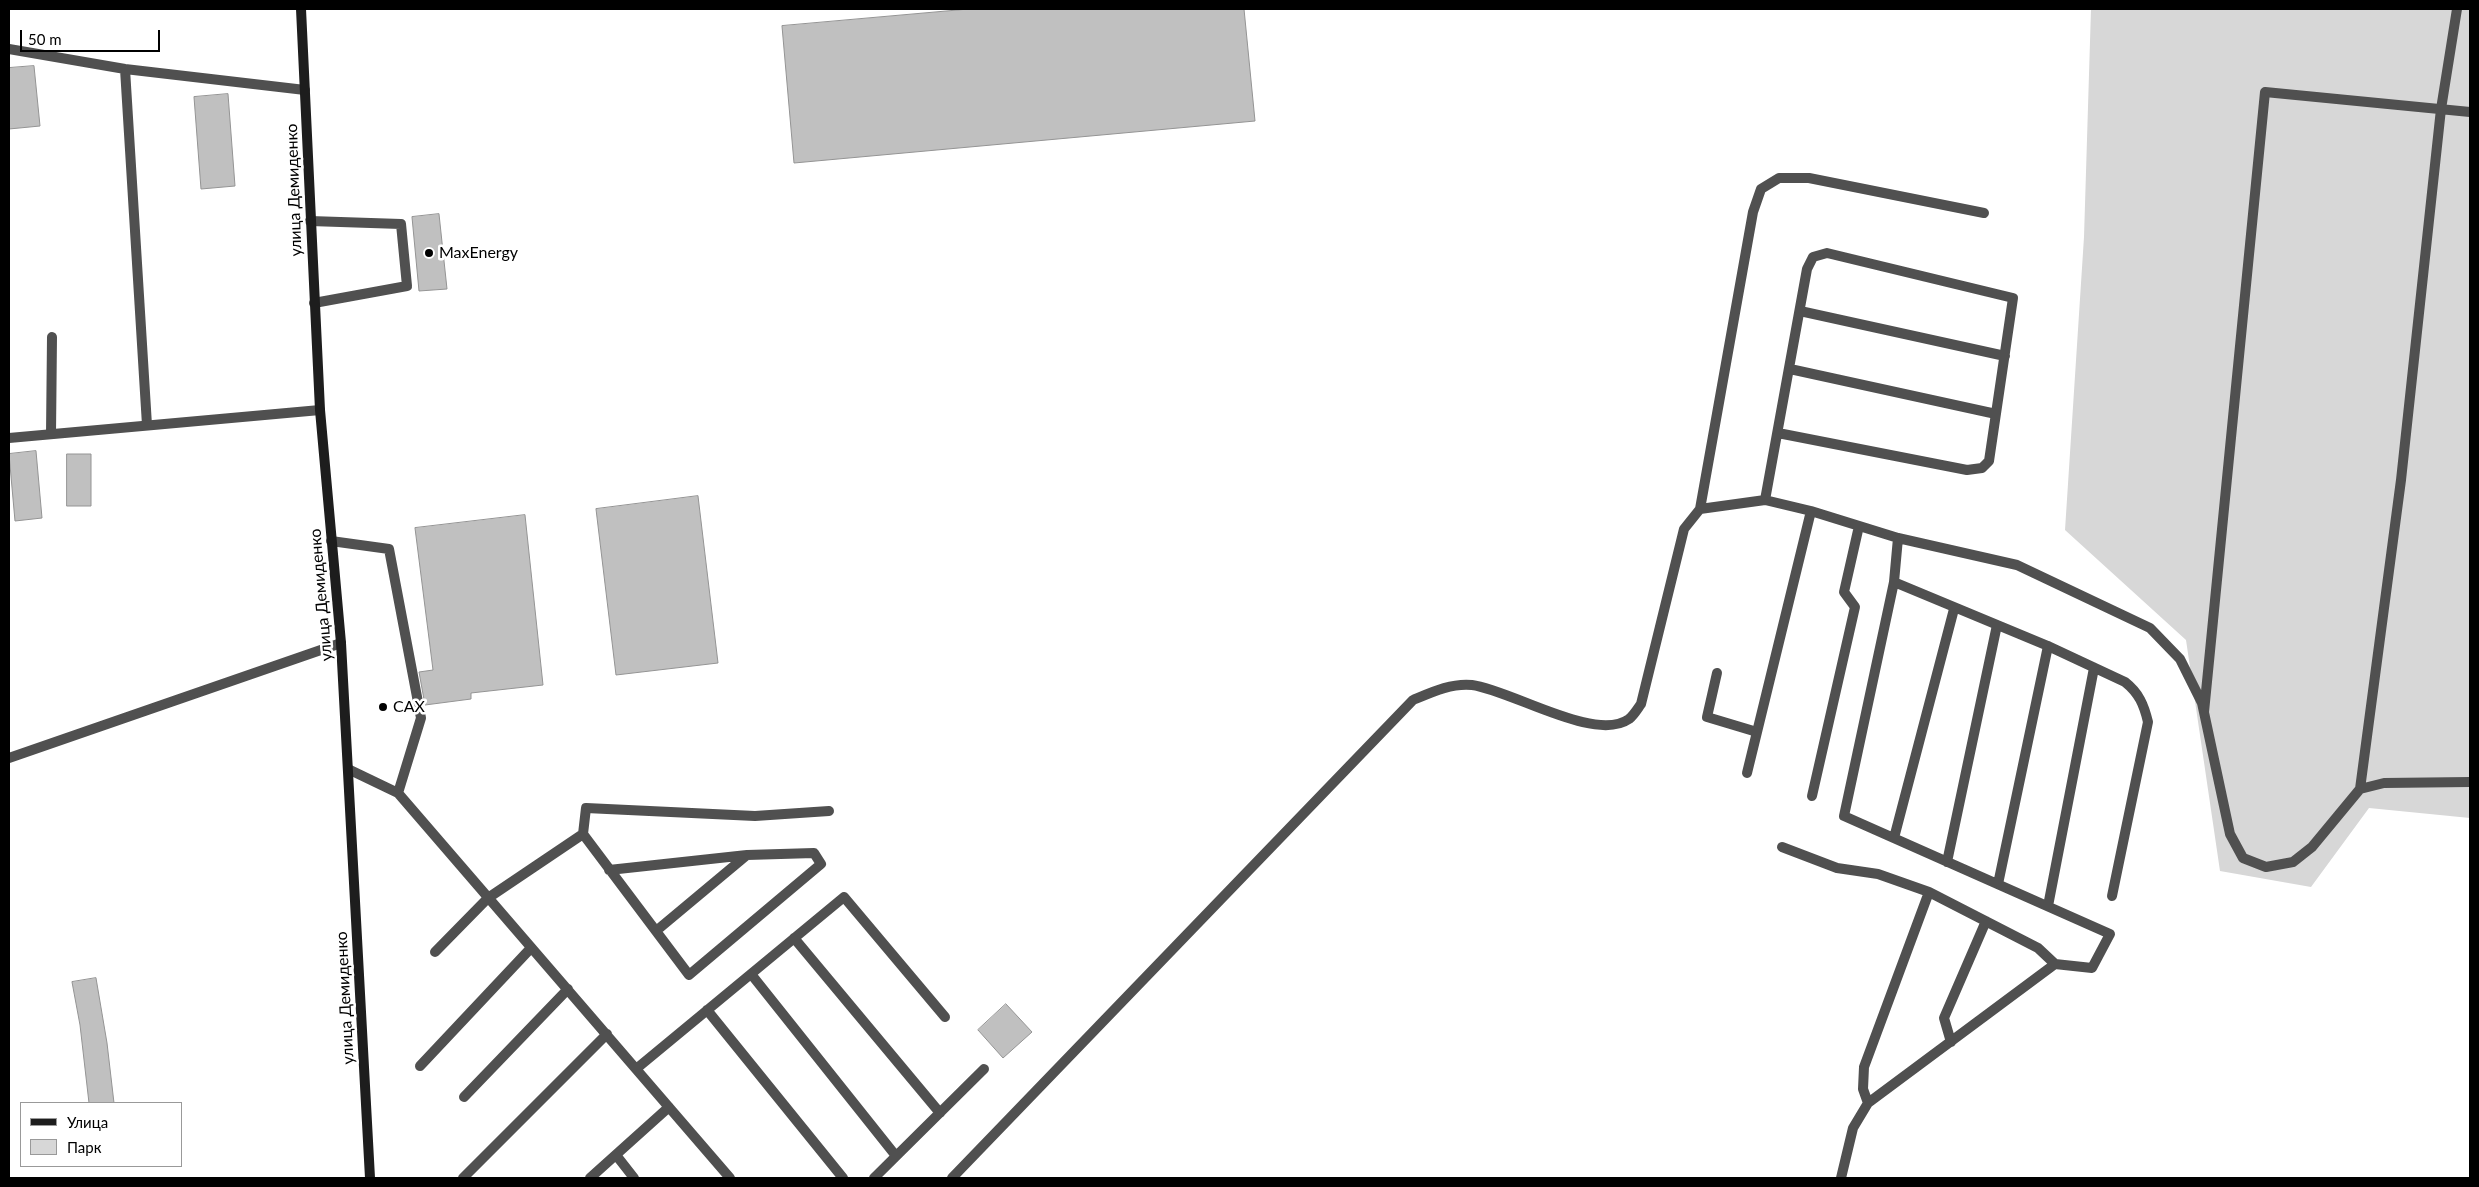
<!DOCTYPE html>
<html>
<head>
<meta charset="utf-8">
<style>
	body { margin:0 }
	#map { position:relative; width:2479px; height:1187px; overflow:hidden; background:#fff; font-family:Lato,sans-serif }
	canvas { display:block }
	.frame { position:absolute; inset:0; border:10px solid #000; pointer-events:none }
	.legend { position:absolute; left:20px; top:1102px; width:162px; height:65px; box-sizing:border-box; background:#fff; border:1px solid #999; margin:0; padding:6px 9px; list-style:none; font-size:15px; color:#000 }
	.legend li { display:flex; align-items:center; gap:10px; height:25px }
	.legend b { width:25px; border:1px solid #999 }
	.scale { position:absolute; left:20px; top:30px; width:140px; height:22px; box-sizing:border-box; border:2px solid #000; border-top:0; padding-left:6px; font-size:15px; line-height:18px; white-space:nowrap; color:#000; -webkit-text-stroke:4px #fff; paint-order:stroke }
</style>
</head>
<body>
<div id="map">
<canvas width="2479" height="1187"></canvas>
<div class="frame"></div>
<ul class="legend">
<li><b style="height:6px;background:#1d1d1d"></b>Улица</li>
<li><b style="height:14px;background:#d7d7d7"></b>Парк</li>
</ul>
<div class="scale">50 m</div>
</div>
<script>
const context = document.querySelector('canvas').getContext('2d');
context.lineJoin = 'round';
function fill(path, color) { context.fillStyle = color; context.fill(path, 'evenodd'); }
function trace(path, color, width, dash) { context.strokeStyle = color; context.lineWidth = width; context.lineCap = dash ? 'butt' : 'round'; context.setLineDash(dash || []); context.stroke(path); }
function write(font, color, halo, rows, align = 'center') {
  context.font = font + ' Lato,sans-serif'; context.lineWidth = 5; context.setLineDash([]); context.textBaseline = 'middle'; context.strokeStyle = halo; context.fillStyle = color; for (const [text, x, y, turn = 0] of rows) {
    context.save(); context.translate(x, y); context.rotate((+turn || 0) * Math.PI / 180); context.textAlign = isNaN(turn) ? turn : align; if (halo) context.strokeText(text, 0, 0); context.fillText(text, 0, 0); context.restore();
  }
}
fill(new Path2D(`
	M2091,9H2470V818L2369,808L2311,887L2220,871L2186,640L2065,530L2084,237Z`), '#d7d7d7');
const building = new Path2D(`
	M969,9H1244L1255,121L794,163L782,26Z
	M34,66L40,126L9,129V68Z
	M228,94L235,186L201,189L194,97Z
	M439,214L447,289L419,291L412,217Z
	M36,451L42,518L15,521L9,454Z
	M67,454H91V506H67Z
	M698,496L718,663L616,675L596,509Z
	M525,515L543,685L471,693V699L425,705L419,672L433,670L415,528Z
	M96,978L107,1043L114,1103H89L80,1025L72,982Z
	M1006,1004L1032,1032L1003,1058L978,1030Z`);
fill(building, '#c0c0c0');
trace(building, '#949494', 1);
trace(new Path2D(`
	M9,49L125,69L305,90
	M125,69L147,425
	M310,221L401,224L407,286L314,303
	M1800,311L2005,356
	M1790,369L1996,414
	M51,434L52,337
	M1765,500L1807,269L1813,257L1827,253L2013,298L1989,461L1982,468L1967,470L1778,433
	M1700,509L1753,212L1761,189L1779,178H1809L1984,213
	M1898,538L2017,565L2150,628L2180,659L2202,703L2230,834L2243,858L2266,867L2293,862L2312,847L2360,789L2384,783L2470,782
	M331,541L389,549L421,718L398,793
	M1894,582L2048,646L2125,682C2139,693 2144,705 2148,722L2112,896
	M1717,673L1707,717L1757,732
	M2204,712L2265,92L2470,112
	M9,758L341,643
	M348,769L398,793L730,1178
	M1747,773L1811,511
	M2360,789L2401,480L2441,109L2457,9
	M1812,796L1855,607L1844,592L1859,526
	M583,834L586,808L755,816L829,811
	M1894,838L1954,609
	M1782,847L1837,868L1878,874L1929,892L2038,948L2055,964
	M1947,862L1997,625
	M1998,884L2048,646
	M2048,906L2094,668
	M656,931L747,855
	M794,938L940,1113
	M435,952L488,898L583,834L689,975L821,864L814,853L747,855L609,870
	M751,974L896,1156
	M707,1010L843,1178
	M1951,1042L1944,1018L1986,921
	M420,1066L531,948
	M636,1069L844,897L945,1017
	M464,1097L568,989
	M1868,1103L1863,1089L1864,1067L1929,892
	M616,1155L634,1178
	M463,1178L607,1034
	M590,1178L669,1107
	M874,1178L984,1069
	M952,1178L1413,700C1432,692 1451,683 1472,685C1511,690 1595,743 1629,719C1634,715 1638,708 1641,704L1684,529L1700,509L1765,500L1811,511L1898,538L1894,582L1844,816L2110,934L2092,968L2055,964L1868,1103L1853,1128L1841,1178`), '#505050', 10);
trace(new Path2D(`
	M9,438L320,410`), '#505050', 10);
trace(new Path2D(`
	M301,9L320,410L341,643L370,1178`), '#1d1d1d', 10);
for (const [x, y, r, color] of [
	[429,253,5,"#000"],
	[383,707,5,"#000"]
]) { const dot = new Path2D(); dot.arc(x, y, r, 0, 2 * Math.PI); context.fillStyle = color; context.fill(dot); trace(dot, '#fff', 2); }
write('16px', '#000', '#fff', [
	["улица Демиденко",294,190,-92],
	["улица Демиденко",321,595,-95],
	["улица Демиденко",345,998,-93]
]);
write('16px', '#000', '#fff', [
	["MaxEnergy",439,253],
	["САХ",393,707]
], 'left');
</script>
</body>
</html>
